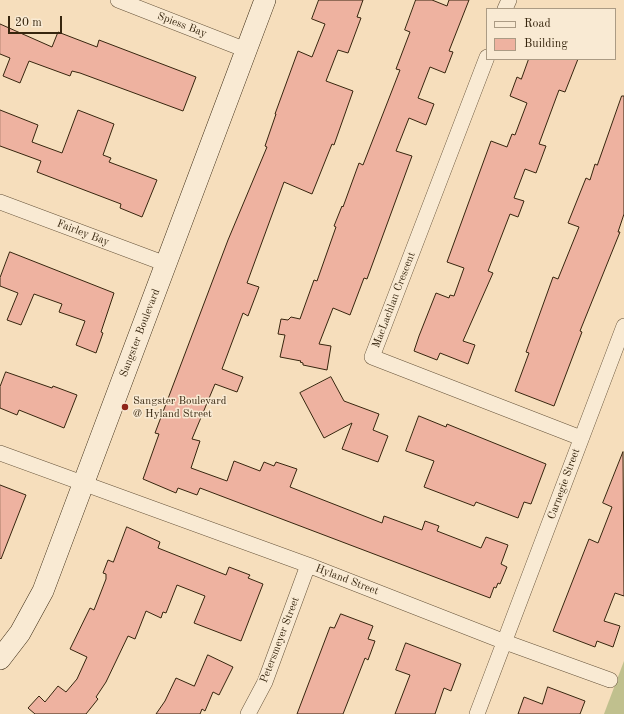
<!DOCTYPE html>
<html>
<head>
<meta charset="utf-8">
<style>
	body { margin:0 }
	#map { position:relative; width:624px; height:714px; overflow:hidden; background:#f6debc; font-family:"Old Standard TT",serif }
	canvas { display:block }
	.legend { position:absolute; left:486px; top:8px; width:130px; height:52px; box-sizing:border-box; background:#f9ead3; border:1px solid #ab9b84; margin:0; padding:5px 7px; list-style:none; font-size:12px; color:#36250e }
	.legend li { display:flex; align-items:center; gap:8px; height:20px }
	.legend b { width:20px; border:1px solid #ab9b84 }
	.scale { position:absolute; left:8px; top:16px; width:54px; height:18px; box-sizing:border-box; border:2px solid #36250e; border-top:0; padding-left:5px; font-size:12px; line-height:14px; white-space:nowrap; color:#36250e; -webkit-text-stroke:3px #f9ead3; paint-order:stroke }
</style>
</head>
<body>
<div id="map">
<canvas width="624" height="714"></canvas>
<ul class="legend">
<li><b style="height:5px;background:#f9ead3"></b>Road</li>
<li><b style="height:11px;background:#eeb2a0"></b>Building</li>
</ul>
<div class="scale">20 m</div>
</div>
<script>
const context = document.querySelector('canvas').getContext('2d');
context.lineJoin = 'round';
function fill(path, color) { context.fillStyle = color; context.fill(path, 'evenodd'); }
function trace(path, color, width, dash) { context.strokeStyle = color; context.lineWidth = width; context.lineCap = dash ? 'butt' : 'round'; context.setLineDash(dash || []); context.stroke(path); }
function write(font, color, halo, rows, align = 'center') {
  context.font = font + ' "Old Standard TT",serif'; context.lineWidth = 3; context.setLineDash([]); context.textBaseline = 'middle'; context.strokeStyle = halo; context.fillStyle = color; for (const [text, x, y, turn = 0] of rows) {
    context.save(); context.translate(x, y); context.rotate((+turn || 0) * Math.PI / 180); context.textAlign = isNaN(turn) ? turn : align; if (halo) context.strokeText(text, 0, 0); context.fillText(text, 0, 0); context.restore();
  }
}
fill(new Path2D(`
	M624,661V714H604Z`), '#c0c08e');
const building = new Path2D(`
	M319,0H363L357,17L361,18L348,53L338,50L326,81L353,91L334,145L332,144L312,194L284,182L247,283L259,287L248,316L243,313L222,369L243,377L237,392L215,384L192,439L200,441L191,468L227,481L234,461L260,471L264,462L274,466L276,462L297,469L290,487L382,523L384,516L422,530L425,521L439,526L437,531L481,548L486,537L508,545L501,564L507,567L500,584L498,583L496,588L494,587L490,598L200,488L197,495L178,488L176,493L143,479L159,434L155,433L228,240L267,147L265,146L276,114H275L298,51L312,57L325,24L312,19Z
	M416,0H432L447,6L449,0H469L449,51L453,52L445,73L430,67L418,98L434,104L426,125L409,118L396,151L412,156L367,279L364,278L350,315L333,308L319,344L331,346L327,370L303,365V363L300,362L301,361L280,357L285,335L278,334L281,319L288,320L291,317L300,319L314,280L317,281L336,227L334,226L342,206L343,207L359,163L363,165L400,70L396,69L410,32L405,30Z
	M0,24L52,47L58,32L97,47L99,40L196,77L183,111L80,73L72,71L70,76L29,61L20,83L3,76L10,58L0,54Z
	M529,59H578L565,92L559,90L539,144L546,146L536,173L525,169L514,198L524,201L518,217L510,214L488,271L493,273L463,341L475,345L468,364L440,353L437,360L414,351L419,336L436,293L449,298L450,295L454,296L464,268L447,262L491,141L507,147L512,134L515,135L527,103L510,96L517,77L521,79Z
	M622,96H624V214L618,232H620L580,331L582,332L554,406L515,391L529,353L526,352L553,277L558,279L579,227L568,223L586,178L590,180L595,164L597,165Z
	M0,110L38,125L32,142L62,153L78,110L114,124L103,155L111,158L109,162L157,180L142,217L120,208L121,204L37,172L41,161L0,146Z
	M10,252L114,293L101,332L103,333L96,353L76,345L85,321L59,312L62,304L34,294L21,325L7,320L18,293L0,286V278Z
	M6,372L52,388L53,386L77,395L64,428L19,410L17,415L0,408V387Z
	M331,377L344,401L379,414L373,430L388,436L378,462L342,449L352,423L324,438L300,393Z
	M419,416L446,427L447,424L546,464L531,504L524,502L518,518L476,502L474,506L424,487L434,461L406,451Z
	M623,452L624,596L615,593L604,621L620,626L613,647L597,641L595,647L553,631L589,539L598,543L612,507L603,503Z
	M0,485L26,495L1,559L0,558Z
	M127,527L160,542L158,548L226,575L229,567L250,575L248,578L263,584L241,641L194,623L205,596L177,585L166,613L163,612L161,618L146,611L135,639L128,636L106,682L96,697L98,699L86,714H35L28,708L39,696L45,702L58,686L66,692L77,679L87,657L70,649L90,608L94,610L106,579V574L103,573L108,560L113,562Z
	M341,614L373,626L368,639L375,641L368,660L365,658L343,714H297L330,627L334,628Z
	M406,643L461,664L451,691L444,688L435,714H395L410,675L396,670Z
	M208,655L233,667L219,695L213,692L205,711L202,709L200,714H156L165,701L176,678L194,686Z
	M548,687L585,701L580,714H518L524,697L542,704Z`);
fill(building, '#eeb2a0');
trace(building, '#36250e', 1);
const street = new Path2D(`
	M118,0L246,50
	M505,9L509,0
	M487,57L372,357L581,438
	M0,202L166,264
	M0,453L308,565L505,642L610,680
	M248,714L265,682L308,565
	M477,714L624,326`);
const secondary = new Path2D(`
	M0,659L20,633L43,591L265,0`);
trace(street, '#66533a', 16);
trace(secondary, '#36250e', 22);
trace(street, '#f9ead3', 15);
trace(secondary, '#f9ead3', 21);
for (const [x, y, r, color] of [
	[125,407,4,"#8f2418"]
]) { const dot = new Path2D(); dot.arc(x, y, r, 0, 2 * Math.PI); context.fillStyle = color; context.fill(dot); trace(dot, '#f9ead3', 1.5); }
write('11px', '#36250e', '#f9ead3', [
	["Spiess Bay",182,25,21],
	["Fairley Bay",83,233,21],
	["MacLachlan Crescent",394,300,-69],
	["Sangster Boulevard",140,333,-69],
	["Carnegie Street",564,484,-70],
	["Hyland Street",347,580,21],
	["Petersmeyer Street",280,640,-69]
]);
write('11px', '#36250e', '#f9ead3', [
	["Sangster Boulevard",133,401],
	["@ Hyland Street",133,414]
], 'left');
</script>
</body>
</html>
